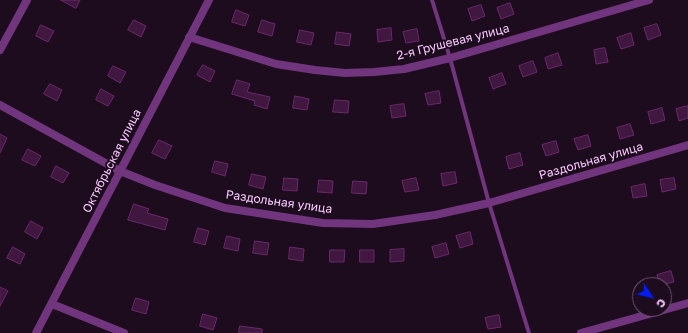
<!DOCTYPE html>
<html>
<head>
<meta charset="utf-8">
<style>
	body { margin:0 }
	#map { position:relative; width:688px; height:333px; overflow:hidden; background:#1d0b1e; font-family:"Golos Text",sans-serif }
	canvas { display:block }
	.north { position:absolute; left:632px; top:277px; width:40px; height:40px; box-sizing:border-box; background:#1d0b1e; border:1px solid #755778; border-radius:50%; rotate:125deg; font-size:11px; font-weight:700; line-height:16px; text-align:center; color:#f9c9ff }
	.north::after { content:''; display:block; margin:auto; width:14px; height:18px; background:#001df4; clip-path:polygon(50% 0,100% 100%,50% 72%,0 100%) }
</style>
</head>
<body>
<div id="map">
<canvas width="688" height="333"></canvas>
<div class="north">С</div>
</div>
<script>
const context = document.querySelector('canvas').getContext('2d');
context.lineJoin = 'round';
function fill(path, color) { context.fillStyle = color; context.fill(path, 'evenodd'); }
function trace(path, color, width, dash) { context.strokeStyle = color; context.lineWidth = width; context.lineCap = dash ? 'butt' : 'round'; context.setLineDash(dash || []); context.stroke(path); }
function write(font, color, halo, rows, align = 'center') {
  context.font = font + ' "Golos Text",sans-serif'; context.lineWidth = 4; context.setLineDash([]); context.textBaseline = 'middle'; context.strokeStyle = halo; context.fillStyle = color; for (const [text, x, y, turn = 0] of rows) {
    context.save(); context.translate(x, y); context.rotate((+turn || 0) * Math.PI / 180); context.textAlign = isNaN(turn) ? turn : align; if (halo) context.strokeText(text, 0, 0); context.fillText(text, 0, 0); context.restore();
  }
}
const building = new Path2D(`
	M61,0H80L76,8Z
	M510,3L514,14L501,19L497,8Z
	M481,5L485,16L472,21L468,9Z
	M236,10L249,15L245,26L232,22Z
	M134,20L146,26L141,37L128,30Z
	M262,20L275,24L272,36L258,32Z
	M657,24L661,35L648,40L644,28Z
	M41,25L54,31L48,42L36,36Z
	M391,28L392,40L378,42L377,30Z
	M417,29L419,41L406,43L403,32Z
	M300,30L314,33L311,45L297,42Z
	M337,32L351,34L349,46L335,44Z
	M631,33L634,45L621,49L617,38Z
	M605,48L608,62L596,64L594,50Z
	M558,53L562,65L548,69L545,58Z
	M533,61L537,72L523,77L519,66Z
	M203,65L215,71L210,82L197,75Z
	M113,66L126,72L120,83L108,76Z
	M502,73L506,84L493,89L489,78Z
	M237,80L250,84L247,92L270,97L267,109L254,105L255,101L232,94Z
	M50,84L62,90L57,101L44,94Z
	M101,89L114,96L108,106L96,100Z
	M439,91L441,103L428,105L425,94Z
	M295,96L309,99L307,110L293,108Z
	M335,100L349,101L348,113L333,112Z
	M404,104L406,116L392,118L390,106Z
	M688,106V118L679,121L676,109Z
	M662,108L665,120L651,124L648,112Z
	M630,124L634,135L620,139L617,128Z
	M0,134L7,138L0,153Z
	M588,135L591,146L578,150L574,139Z
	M159,140L172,146L165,159L152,153Z
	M556,141L559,152L546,156L542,145Z
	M28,149L41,156L35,166L22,160Z
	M520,153L523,165L509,169L506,157Z
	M215,161L228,164L225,176L212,172Z
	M56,166L69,173L63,183L51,177Z
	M455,172L457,183L443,186L441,174Z
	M252,174L266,177L263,189L249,185Z
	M284,178L298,179L297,191L283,190Z
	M416,178L419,190L405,192L402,181Z
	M674,178L676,189L662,192L660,180Z
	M319,180L333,181L332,193L318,192Z
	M353,181L367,182L366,194L352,193Z
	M645,184L647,196L633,198L631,187Z
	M134,204L149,209L147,213L168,219L165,230L128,220Z
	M31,221L43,228L37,239L25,232Z
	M198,228L209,231L205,245L194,242Z
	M470,232L473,244L460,248L456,236Z
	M227,236L240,239L238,251L224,248Z
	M255,241L269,243L267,255L253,253Z
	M446,243L449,254L435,258L432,247Z
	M13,247L25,254L20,264L7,258Z
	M290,247L304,249L303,261L289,259Z
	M404,249V261L390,262V250Z
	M330,250H345L344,262H330Z
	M360,250H374V262H360Z
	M671,271L674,282L660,285L657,275Z
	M0,287L8,291L0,306Z
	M136,298L149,302L146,314L132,310Z
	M203,314L217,318L213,330L200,326Z
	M499,315L501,327L488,329L485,318Z
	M240,326L262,329V333H239Z`);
fill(building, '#3f173f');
trace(building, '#6b296c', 1);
trace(new Path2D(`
	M432,0L450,58L489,203L529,333`), '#71357e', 4);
trace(new Path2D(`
	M189,37L276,64L315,70L345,73L374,72L404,69L450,58L649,0
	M0,50L27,0
	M0,105L120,171L155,185L225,208L323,223L373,224L435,215L489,203L688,145
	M52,304L124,333
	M36,333L209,0
	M581,333L688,303`), '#71357e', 8);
write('12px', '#f9c9ff', '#1d0b1e', [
	["2-я Грушевая улица",453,42,-14],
	["Октябрьская улица",112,161,-63],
	["Раздольная улица",591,161,-16],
	["Раздольная улица",279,202,8]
]);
</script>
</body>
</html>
